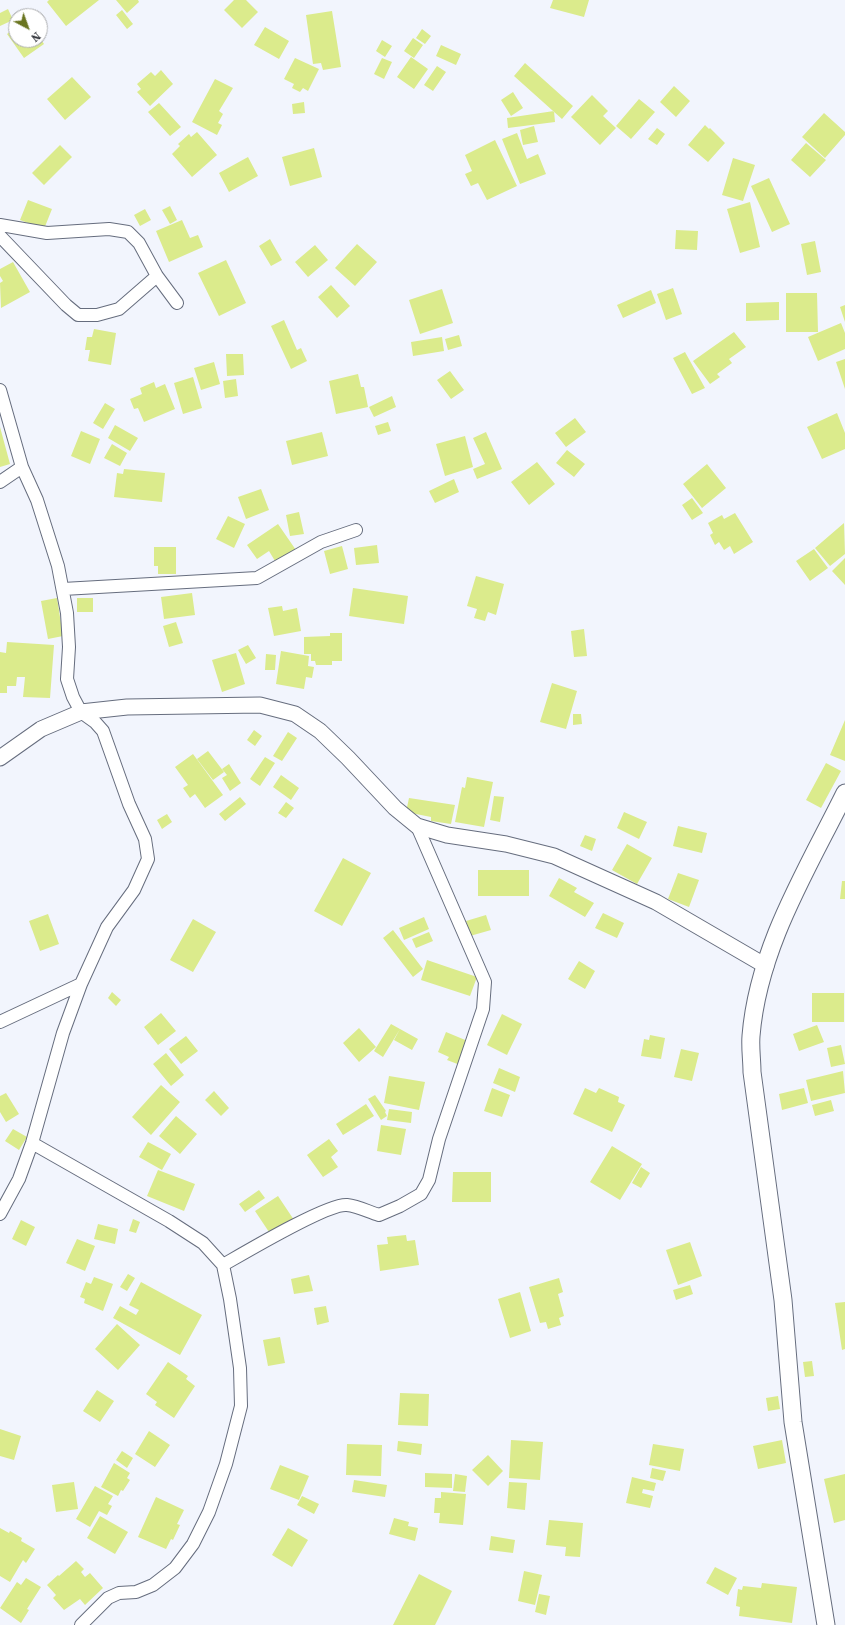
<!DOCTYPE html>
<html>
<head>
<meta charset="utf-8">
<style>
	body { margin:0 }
	#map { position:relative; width:845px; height:1625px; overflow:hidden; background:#f2f5fd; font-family:"Source Serif 4",serif }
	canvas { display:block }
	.north { position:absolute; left:8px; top:8px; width:40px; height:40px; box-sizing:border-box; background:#fff; border:1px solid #a9aaad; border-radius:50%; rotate:139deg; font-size:11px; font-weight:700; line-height:16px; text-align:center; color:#272a31 }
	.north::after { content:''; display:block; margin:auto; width:14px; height:18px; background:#6a7520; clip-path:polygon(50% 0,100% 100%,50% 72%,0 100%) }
</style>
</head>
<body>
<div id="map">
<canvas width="845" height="1625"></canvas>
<div class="north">N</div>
</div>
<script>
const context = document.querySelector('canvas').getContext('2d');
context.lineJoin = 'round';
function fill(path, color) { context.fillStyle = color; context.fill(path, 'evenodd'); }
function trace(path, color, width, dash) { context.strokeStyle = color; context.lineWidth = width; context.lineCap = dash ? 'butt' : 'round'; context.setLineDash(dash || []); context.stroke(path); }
fill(new Path2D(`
	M49,0H99L66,26L47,2Z
	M116,0H138L139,2L127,13Z
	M234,0H246L258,12L242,28L224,10Z
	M553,0H589L584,17L550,8Z
	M8,9L13,20L0,26V13Z
	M122,10L133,24L127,29L116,15Z
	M332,11L341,67L323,70L321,63L313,64L306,15Z
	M16,27V40H40V38L44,44L24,58L7,34Z
	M265,27L289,41L279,59L254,45Z
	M422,29L431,36L425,44L416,38Z
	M413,38L423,45L414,58L404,51Z
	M382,40L392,46L385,57L376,51Z
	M441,45L461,54L456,65L436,56Z
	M411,57L428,69L414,89L397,77Z
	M295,58L319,69L308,91L303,88L300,92L292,88L294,84L284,79Z
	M382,58L392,62L384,79L374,74Z
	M525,63L573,106L562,119L514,76Z
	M437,66L446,72L433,91L424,85Z
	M161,70L173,84L150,106L137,92L141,89L137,84L151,72L155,76Z
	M72,77L91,97L65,120L47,99Z
	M215,79L233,88L219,111L223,114L218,123L222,125L217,135L192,122Z
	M674,86L690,101L676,117L660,102Z
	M513,92L523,108L511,116L501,100Z
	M592,95L608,111L603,116L616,128L600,145L571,117Z
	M639,99L655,112L631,139L616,126Z
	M304,102L305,113L293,114L292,104Z
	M159,103L181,127L170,136L148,112Z
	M554,111L555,122L508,128L507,118Z
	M824,113L845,132V135L825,158L802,137Z
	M705,125L709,129L710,128L725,143L708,162L688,145Z
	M534,126L538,142L523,145L520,130Z
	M657,128L665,134L657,145L648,139Z
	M197,132L217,155L192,177L172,154L180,146L178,144L189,134L191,137Z
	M517,133L527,159L538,154L546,174L520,184L502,139Z
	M495,140L517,186L487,200L478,183L471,186L465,174L472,171L465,155Z
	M806,143L826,160L810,177L791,160Z
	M60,145L72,157L44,185L32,173Z
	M314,148L322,177L290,186L282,157Z
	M248,157L258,176L229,192L219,173Z
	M733,158L755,165L743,201L722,195Z
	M769,178L790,224L772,232L751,186Z
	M28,200L52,209L44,229L20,220Z
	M750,202L760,247L740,253L727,209Z
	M170,206L177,220L170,224L162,210Z
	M145,209L151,220L140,226L134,215Z
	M182,220L190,238L198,235L203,247L169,262L156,231Z
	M676,230L698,231L697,250L675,249Z
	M270,239L282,260L271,266L259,246Z
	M815,241L821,272L807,275L801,244Z
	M357,244L377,262L355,286L335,268Z
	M315,245L328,260L308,277L295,262Z
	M226,260L246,303L219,316L198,273Z
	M13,262L30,292L1,308L0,283L3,281L0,276V269Z
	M331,285L350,306L337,318L318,297Z
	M673,288L682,314L666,320L657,294Z
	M442,289L453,323L420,334L409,300Z
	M651,290L656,303L623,318L617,305Z
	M786,293H817L818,332H786Z
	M779,302V320L746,321V303Z
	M845,305V322L840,307Z
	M284,320L297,350L301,348L307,361L291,369L271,326Z
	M841,323L845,333V349L818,361L808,337Z
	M94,329L116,333L111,365L88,361L90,350H85L87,337H92Z
	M734,332L746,347L729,359L732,363L717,374L720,377L710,384L693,361Z
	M459,335L462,346L448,350L445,339Z
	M442,337L444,351L413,356L411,342Z
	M685,352L705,388L692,394L673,358Z
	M226,354H243L244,375L227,376Z
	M845,359V389L836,362Z
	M214,362L220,384L201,390L194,368Z
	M450,371L464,390L451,399L437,380Z
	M358,374L361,387H364L368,407L336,414L329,381Z
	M193,377L202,408L183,414L174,383Z
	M236,379L238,396L225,398L223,381Z
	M154,382L156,388L165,384L175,409L144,422L138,408L134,409L130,399L142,394L140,388Z
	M392,396L396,407L374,417L369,407Z
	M105,403L115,409L103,429L93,423Z
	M837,413L845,433V449L822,459L807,427Z
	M575,418L586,432L566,447L555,433Z
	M388,422L391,431L378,435L375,426Z
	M115,425L138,438L130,451L108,438Z
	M0,427L10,464L0,467Z
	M81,431L100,439L90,464L71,456Z
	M322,432L328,456L292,465L286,441Z
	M486,432L502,469L477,479L473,469L485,464L473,438Z
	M465,436L473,467L445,476L436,444Z
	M112,444L127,453L120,466L104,458Z
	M567,450L585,464L574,477L556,463Z
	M537,462L555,484L529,505L511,482Z
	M707,464L726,488L702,508L683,484Z
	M124,469L165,473L162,502L114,497L117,473L123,474Z
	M454,479L459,492L435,503L429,491Z
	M261,489L269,510L246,519L238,497Z
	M692,498L703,513L692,520L682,505Z
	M299,512L304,534L290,536L286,515Z
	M735,513L753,542L734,554L730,546L724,550L719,542L715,545L710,535L713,533L708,523L722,515L724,519Z
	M228,516L245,524L234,548L216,539Z
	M844,523L845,554L830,566L815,548Z
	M278,524L298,553L278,566L269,551L257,559L247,545Z
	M377,545L379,563L356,565L354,548Z
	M342,546L348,569L330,574L324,551Z
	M154,547H176V574H158V566H154Z
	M814,549L828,568L810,581L796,561Z
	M845,558V585L832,571Z
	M476,576L504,584L496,615L488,612L485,621L474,618L477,609L467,606Z
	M353,588L408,596L404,624L349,616Z
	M192,593L195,615L164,619L161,597Z
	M57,598L63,636L48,639L41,601Z
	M77,598H93V612H77Z
	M282,606L283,611L297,608L301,631L274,636L268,608Z
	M176,622L183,643L169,647L163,626Z
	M584,629L587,656L574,657L571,631Z
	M330,633H342V661H332V665H316L315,661H311V654H304V637L330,636Z
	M7,642L54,645L50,698L23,697L25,677H17L16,686H7V693H0V652L6,653Z
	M248,645L256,658L246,664L238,650Z
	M281,651L309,656L308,666L314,667L312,678L306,677L304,689L276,684Z
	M236,653L245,684L222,692L212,660Z
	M266,654L276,655L275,670H265Z
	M552,683L577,691L566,729L540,722Z
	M573,714H581L582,724L573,725Z
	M845,720V761L830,755Z
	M254,730L262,736L255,746L247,740Z
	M288,732L297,738L282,761L273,756Z
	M208,751L224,772L213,780L197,759Z
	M193,754L223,795L205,808L195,794L190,798L183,788L188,785L175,767Z
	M265,757L275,763L260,786L250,779Z
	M826,763L841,771L821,808L806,800Z
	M229,764L241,783L230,791L222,778L227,775L222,769Z
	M281,775L299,788L291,800L273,787Z
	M467,777L493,782L484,827L455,822L462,787L465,788Z
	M494,796L504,797L500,822L490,820Z
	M240,797L246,804L225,821L219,814Z
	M409,798L455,805L451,824L431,821V817L406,812Z
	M286,802L294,808L286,818L278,813Z
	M624,812L647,822L639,839L617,828Z
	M167,814L172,822L162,829L157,820Z
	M678,826L707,833L702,853L673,846Z
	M585,835L596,839L592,851L580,846Z
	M627,844L652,858L637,884L612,870Z
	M343,858L371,873L342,926L314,911Z
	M478,870H529V896H478Z
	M678,873L699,880L689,907L668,899Z
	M559,878L577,888L574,892L594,903L585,917L549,896Z
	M842,881H845V899H840Z
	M603,913L624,923L617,938L595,928Z
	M48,914L59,944L40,951L29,921Z
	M486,915L491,930L470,936L466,921Z
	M424,917L429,929L404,940L399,928Z
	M193,919L216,932L193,972L170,960Z
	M393,930L423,969L413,977L383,938Z
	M429,932L433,941L416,948L412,939Z
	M427,960L477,977L470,996L421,980Z
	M579,961L595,971L585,989L568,979Z
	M112,992L121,1000L116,1006L108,998Z
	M812,993H844V1022H812Z
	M161,1013L176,1031L158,1045L144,1027Z
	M502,1014L522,1024L507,1055L487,1045Z
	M391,1024L400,1029L383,1057L374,1051Z
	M817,1025L824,1042L799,1051L793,1034Z
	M359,1028L376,1047L359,1062L343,1043Z
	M400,1029L418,1039L412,1050L394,1040Z
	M446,1032L470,1042L460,1065L447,1060L449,1057L438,1052Z
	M650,1035L665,1038L661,1059L641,1056L644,1039L649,1040Z
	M186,1036L198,1051L181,1064L169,1049Z
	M841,1045L845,1064L831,1067L827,1048Z
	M681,1049L699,1053L692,1081L674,1077Z
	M166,1053L184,1075L171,1086L153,1064Z
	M499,1068L520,1077L515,1092L493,1083Z
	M843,1071L845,1093L811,1101L806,1080Z
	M389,1076L425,1082L419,1110L384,1103Z
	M161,1085L180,1102L151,1135L132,1117Z
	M492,1088L510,1095L502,1117L484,1111Z
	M585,1088L596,1093L599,1088L619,1097L618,1102L625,1105L612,1132L573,1114Z
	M804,1088L808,1103L782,1110L779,1094Z
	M214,1091L229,1108L221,1116L205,1100Z
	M6,1093L19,1114L6,1122L0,1112V1096Z
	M375,1095L386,1111L385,1112L387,1116L381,1120L368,1099Z
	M831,1100L834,1111L815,1116L812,1105Z
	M366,1104L374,1116L343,1135L336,1124Z
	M389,1109L412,1112L411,1123L387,1120Z
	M176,1116L197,1134L180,1154L159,1136Z
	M381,1125L406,1129L401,1155L377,1151Z
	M13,1129L27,1137L19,1150L5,1141Z
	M329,1139L338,1151L331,1157L338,1167L323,1177L307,1155Z
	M148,1142L171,1154L162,1170L139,1157Z
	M612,1146L642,1164L620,1200L590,1182Z
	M641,1167L650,1173L641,1188L632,1183Z
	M158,1170L195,1184L184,1211L147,1196Z
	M453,1172H491V1202H452Z
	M259,1190L265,1198L245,1212L239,1204Z
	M278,1196L294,1220L271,1235L255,1211Z
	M133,1219L140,1222L136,1233L129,1231Z
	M21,1220L35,1227L26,1246L12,1239Z
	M98,1224L118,1229L115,1244L94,1239Z
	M406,1235L407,1241L415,1240L419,1265L380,1271L377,1245L388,1244L387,1237Z
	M77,1239L95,1246L85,1271L66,1263Z
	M690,1242L702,1276L678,1285L666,1250Z
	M128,1274L135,1278L127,1291L120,1287Z
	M309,1275L313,1291L294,1294L291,1279Z
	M94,1277L113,1284L103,1311L84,1303L85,1299L80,1297L86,1282L91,1284Z
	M559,1278L563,1292L558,1294L564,1316L559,1318L561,1325L548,1329L546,1322L540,1323L529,1287Z
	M141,1282L202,1315L180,1355L113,1318L120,1306L136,1315L139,1310L129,1305Z
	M690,1285L693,1294L676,1300L673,1290Z
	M520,1292L531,1331L510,1338L498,1299Z
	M845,1302V1349L842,1350L835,1303Z
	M326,1306L329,1322L317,1325L314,1308Z
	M117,1324L140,1345L118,1370L95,1349Z
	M280,1337L285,1363L268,1366L263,1340Z
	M812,1361L814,1376L805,1377L803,1362Z
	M168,1362L188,1376L186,1379L195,1386L174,1418L155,1405L157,1402L146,1394Z
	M97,1390L114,1401L100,1422L83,1411Z
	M400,1393L429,1394L428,1426L398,1425Z
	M778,1396L780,1409L768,1411L766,1398Z
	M0,1429L21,1436L14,1460L0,1456Z
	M149,1431L170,1445L155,1467L135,1454Z
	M511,1440L543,1442L540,1480L509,1478Z
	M782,1440L786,1463L758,1469L753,1446Z
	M398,1441L422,1444L421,1455L397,1451Z
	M347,1444L382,1445L381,1476L346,1475Z
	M653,1444L684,1449L680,1471L649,1465Z
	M122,1451L133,1458L127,1468L116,1460Z
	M488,1455L503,1471L488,1486L472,1470Z
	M114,1463L130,1473L127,1478L130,1480L123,1491L121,1490L118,1496L101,1487Z
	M280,1465L309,1476L299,1500L270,1489Z
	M652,1468L666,1471L663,1481L650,1478Z
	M425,1473L452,1474V1488L425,1487Z
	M455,1474L467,1476L465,1492L453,1491Z
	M845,1474V1520L834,1523L824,1479Z
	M632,1477L656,1483L654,1491L643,1489L642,1493L653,1496L650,1508L626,1503Z
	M354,1480L387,1485L385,1497L352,1492Z
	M74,1482L78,1509L56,1512L52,1485Z
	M509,1482L527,1483L525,1510L507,1508Z
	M95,1486L113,1496L108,1504L112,1506L107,1515L99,1511L90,1527L76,1519Z
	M441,1492L466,1494L463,1525L439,1523L440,1513H434L435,1498H441Z
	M302,1496L319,1504L314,1514L297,1505Z
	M156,1497L184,1510L177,1524L180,1525L173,1540L171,1539L166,1549L138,1537Z
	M100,1516L128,1532L115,1554L87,1538Z
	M394,1518L409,1522L408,1526L418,1528L415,1541L389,1534Z
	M549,1520L583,1523L580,1557L565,1556L566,1547L546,1545Z
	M0,1528L9,1533L10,1531L22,1538L21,1541L35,1549L26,1563L23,1560L10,1582L0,1576Z
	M288,1528L308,1540L292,1567L272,1555Z
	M491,1536L515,1540L513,1553L489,1550Z
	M76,1561L84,1569L81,1572L85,1577L90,1573L103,1588L85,1605L80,1599L64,1610L53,1598L56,1595L47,1585L58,1575L59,1576Z
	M715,1567L737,1578L728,1595L706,1583Z
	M524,1571L542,1575L535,1605L518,1601Z
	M419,1574L452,1591L435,1625H393Z
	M26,1578L41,1587L27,1609L29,1610L21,1623L0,1608L17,1582L21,1585Z
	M762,1583L797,1587L792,1623L739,1616L740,1607L736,1606L738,1589L742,1590L743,1586L761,1588Z
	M539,1594L550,1596L546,1615L535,1612Z`), '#dbeb8c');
const minor = new Path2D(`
	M0,225L47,233L109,229L128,232L139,243L157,276L177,303
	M0,236L66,305L78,315H97L119,309L157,276
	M0,390L22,467L37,500L58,566L67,613L69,647L67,679L73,697L81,712L95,722L103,731L129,804L145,839L148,859L134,890L107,927L81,984L63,1033L32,1143L19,1179L0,1214
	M0,482L22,467
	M63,589L257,578L321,542L356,530
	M0,1022L81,984
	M32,1143L169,1221L203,1243L223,1265L230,1299L240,1368L241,1406L226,1464L209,1512L193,1544L175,1568L153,1585L136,1592L119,1593L108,1598L81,1625
	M223,1265C244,1253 328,1203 347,1205C358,1206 369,1212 379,1215L400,1206L421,1194L429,1180L439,1139L483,1009L485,982L417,826`);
const tertiary = new Path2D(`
	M0,758L41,729L81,712L127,707L260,705L295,714L320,731L348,758L395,808L417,826L447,835L506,844L554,856L656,902L766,966`);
const secondary = new Path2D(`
	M826,1625L793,1422L783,1300L752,1072C752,1060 750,1048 751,1036C758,948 807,870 845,793`);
trace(minor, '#666d7e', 14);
trace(tertiary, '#666d7e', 17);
trace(secondary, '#666d7e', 19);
trace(minor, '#fff', 12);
trace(tertiary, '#fff', 15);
trace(secondary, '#fff', 17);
</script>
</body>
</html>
